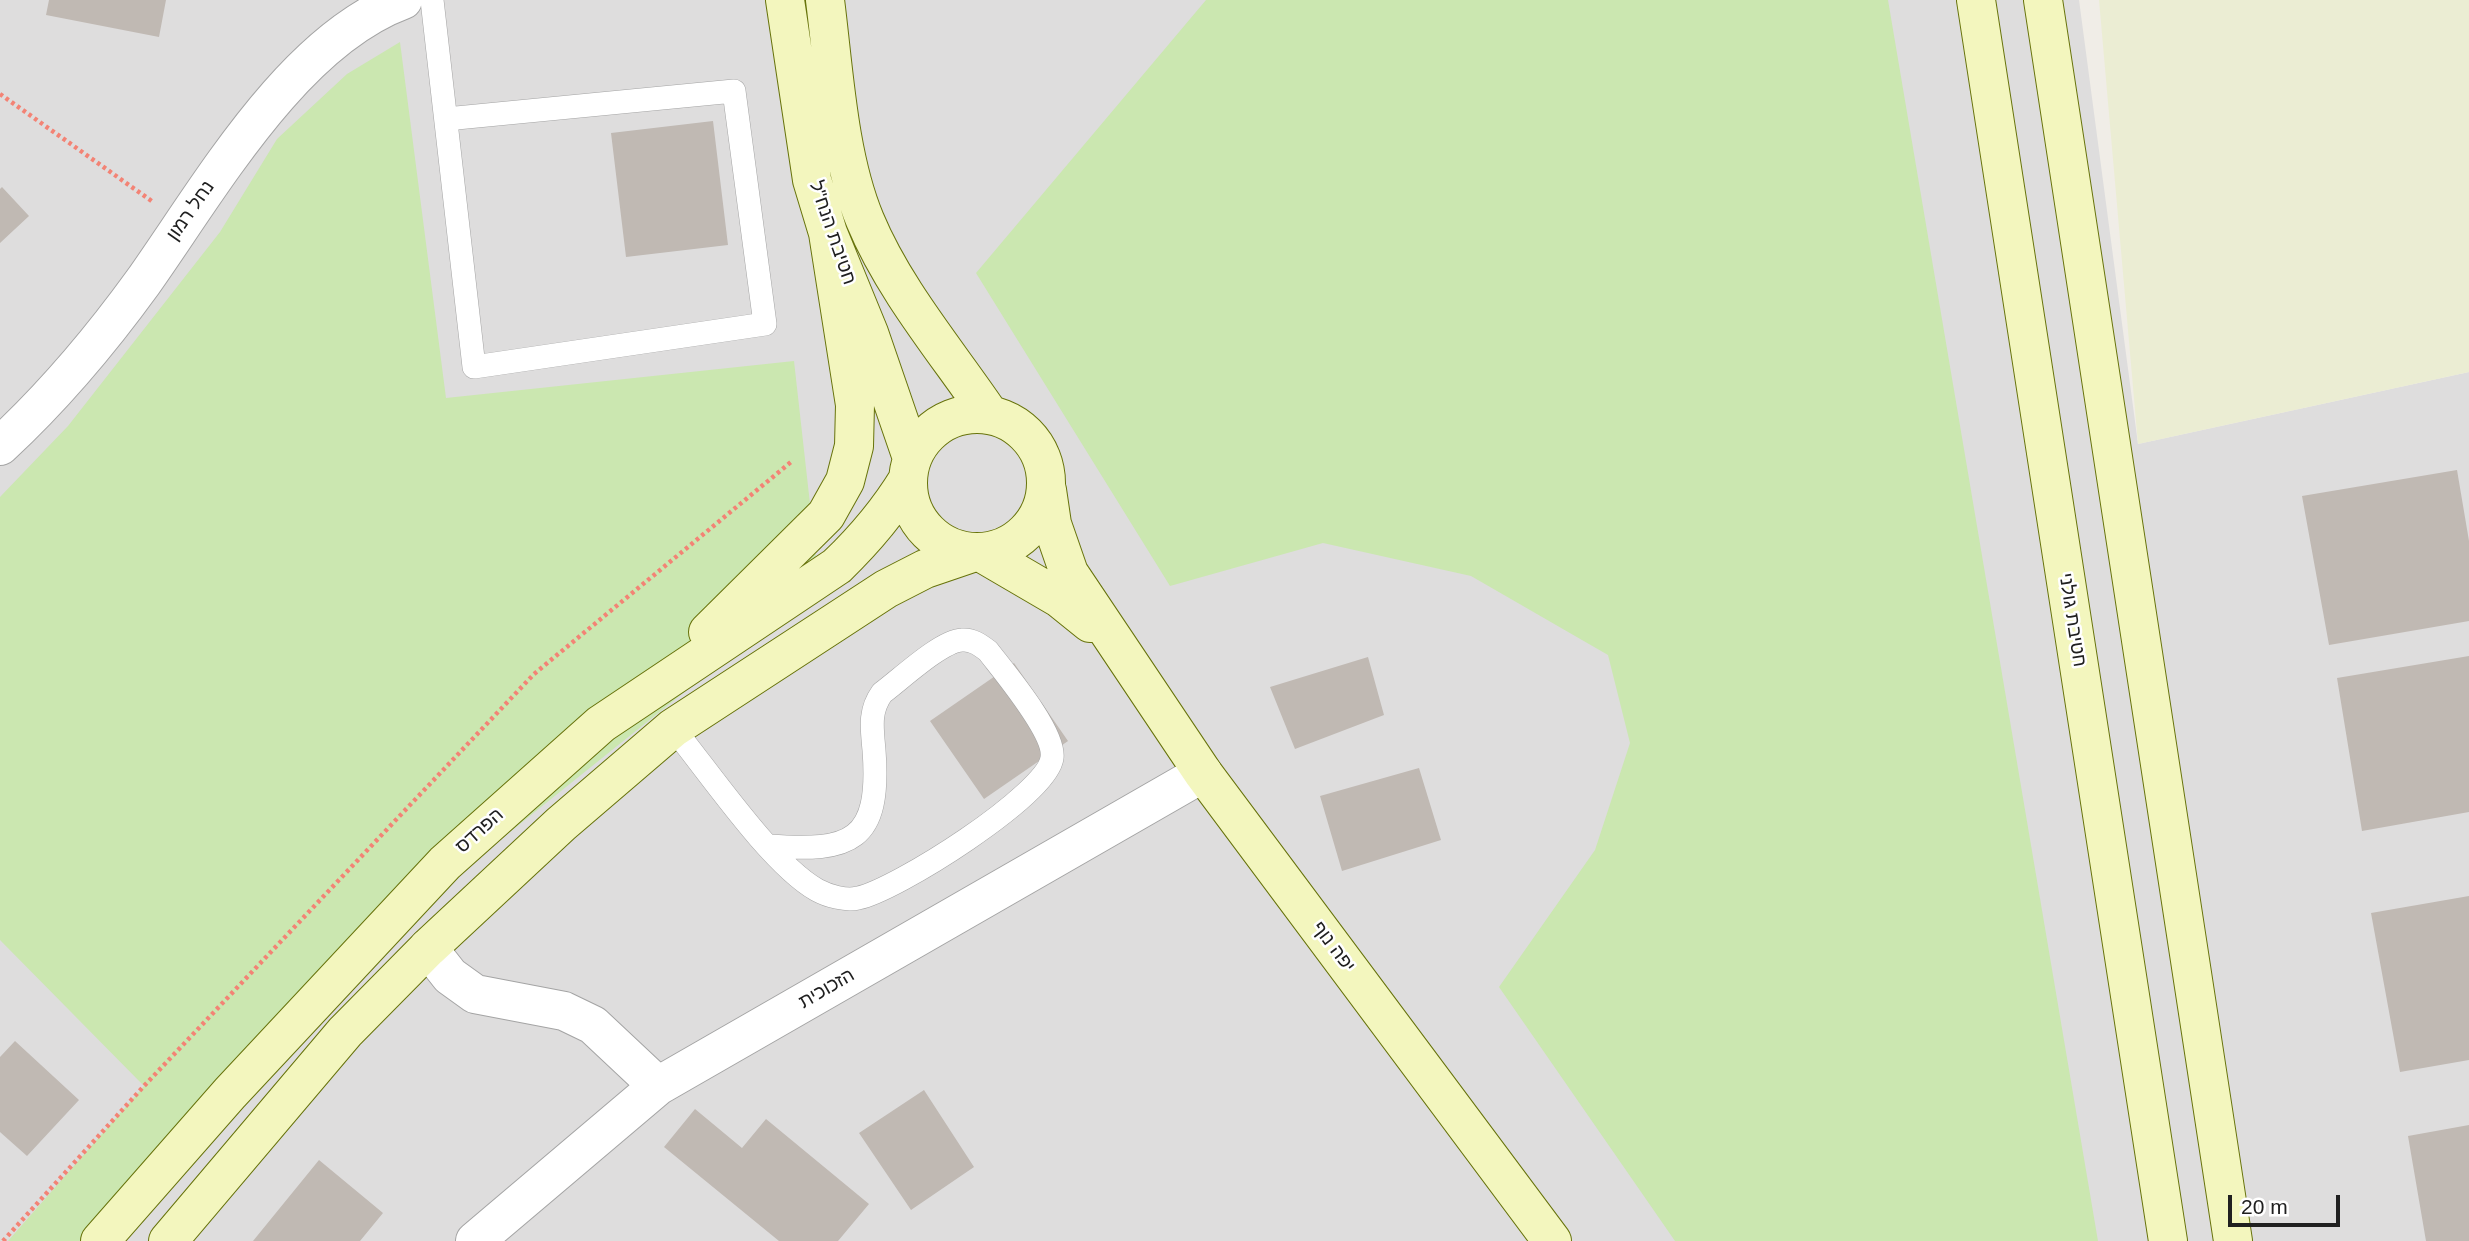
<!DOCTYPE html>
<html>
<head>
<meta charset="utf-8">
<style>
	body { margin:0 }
	#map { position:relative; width:2469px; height:1241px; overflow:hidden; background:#f0ede7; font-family:Arial,sans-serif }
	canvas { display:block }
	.scale { position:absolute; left:2228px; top:1195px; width:112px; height:32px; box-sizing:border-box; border:4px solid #202020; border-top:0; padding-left:9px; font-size:21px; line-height:24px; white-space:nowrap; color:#202020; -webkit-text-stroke:5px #fff; paint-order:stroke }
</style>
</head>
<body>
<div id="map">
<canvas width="2469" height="1241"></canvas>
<div class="scale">20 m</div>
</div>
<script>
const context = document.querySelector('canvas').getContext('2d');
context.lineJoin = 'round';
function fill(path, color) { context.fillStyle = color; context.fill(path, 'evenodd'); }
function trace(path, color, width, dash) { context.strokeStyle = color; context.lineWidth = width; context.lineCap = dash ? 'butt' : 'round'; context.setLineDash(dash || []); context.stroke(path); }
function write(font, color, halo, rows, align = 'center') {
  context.font = font + ' Arial,"Noto Sans Hebrew",sans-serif'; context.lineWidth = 5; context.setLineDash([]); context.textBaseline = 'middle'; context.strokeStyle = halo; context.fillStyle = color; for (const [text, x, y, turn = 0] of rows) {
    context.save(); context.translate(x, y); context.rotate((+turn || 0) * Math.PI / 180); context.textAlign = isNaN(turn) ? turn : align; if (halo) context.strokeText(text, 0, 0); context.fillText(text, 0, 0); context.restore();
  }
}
fill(new Path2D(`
	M0,0H2079L2138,444L2469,372V1241H0Z`), '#dedddd');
fill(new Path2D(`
	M2099,0H2469V372L2138,444Z`), '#ebedd3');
fill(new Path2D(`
	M1206,0H1888L2098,1241H1675L1499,987L1595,850L1630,743L1608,655L1471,576L1323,543L1170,586L976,273Z
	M400,42L446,398L794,361L819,584L475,860L115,1241H8L144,1086L0,940V497L68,426L220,232L277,139L347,74Z`), '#cbe7b0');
fill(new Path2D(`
	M49,0H166L159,37L46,15Z
	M713,121L728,245L626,257L611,133Z
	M2,187L29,216L0,243V189Z
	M2457,470L2469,541V621L2329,645L2302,496Z
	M2469,656V812L2362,831L2337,678Z
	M1368,657L1384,715L1295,749L1270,687Z
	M1014,663L1068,741L984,799L930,721Z
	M1419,768L1441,840L1342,871L1320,796Z
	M2469,896V1060L2400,1072L2371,913Z
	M15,1041L79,1100L27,1156L0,1132V1057Z
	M924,1090L974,1167L911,1210L859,1133Z
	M695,1109L742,1148L766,1119L869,1204L838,1241H779L664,1147Z
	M2469,1125V1241H2426L2408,1136Z
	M319,1160L383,1213L360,1241H253Z`), '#c0b9b3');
const lane = new Path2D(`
	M432,0L474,367L765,324L734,91L446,119
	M673,728C709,772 771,864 817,890C828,896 846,901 858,898C895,891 1047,795 1052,758C1056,733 1004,672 988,651C980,645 972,639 962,640C941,641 901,679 882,693C869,711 872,728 874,750C881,842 851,852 769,846`);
const street = new Path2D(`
	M0,446C53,397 101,340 143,282C209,189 292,41 403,0
	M428,948L450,976L475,994L564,1011L593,1025L658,1086
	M475,1241L658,1086L1203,773`);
const secondary = new Path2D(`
	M785,0L812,180L828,233L869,333L912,458
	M825,0C834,70 838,155 865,220C894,290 947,352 989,414
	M1976,0L2168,1241
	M2043,0L2233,1241
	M908 483a69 69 0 1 1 138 0a69 69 0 1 1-138 0Z
	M1047,490L1052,524L1069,573L1203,773L1552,1241
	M982,553L1059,598L1090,623
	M708,632L826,515L845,481L854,446L855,405L828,233
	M100,1241L230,1093L445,863L601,724L837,566C865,539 888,512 908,479
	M168,1241L345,1032L428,948L561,824L673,728L886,589L925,569L972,553`);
trace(lane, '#a4a4a4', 24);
trace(street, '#a4a4a4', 40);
trace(secondary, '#67730b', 40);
trace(new Path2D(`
	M0,94L153,202
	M3,1241L144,1086L534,674L791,462`), '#f38375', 4.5, [3.5, 3.5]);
trace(lane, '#fff', 23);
trace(street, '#fff', 38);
trace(secondary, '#f3f6be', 38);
write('19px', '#202020', '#fff', [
	["נחל רמון",191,211,-55],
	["חטיבת הנח\"ל",832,233,71],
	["חטיבת גולני",2072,620,81],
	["הפרדס",480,831,-42],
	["יפה נוף",1333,947,53],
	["הזכוכית",827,989,-30]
]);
</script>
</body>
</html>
